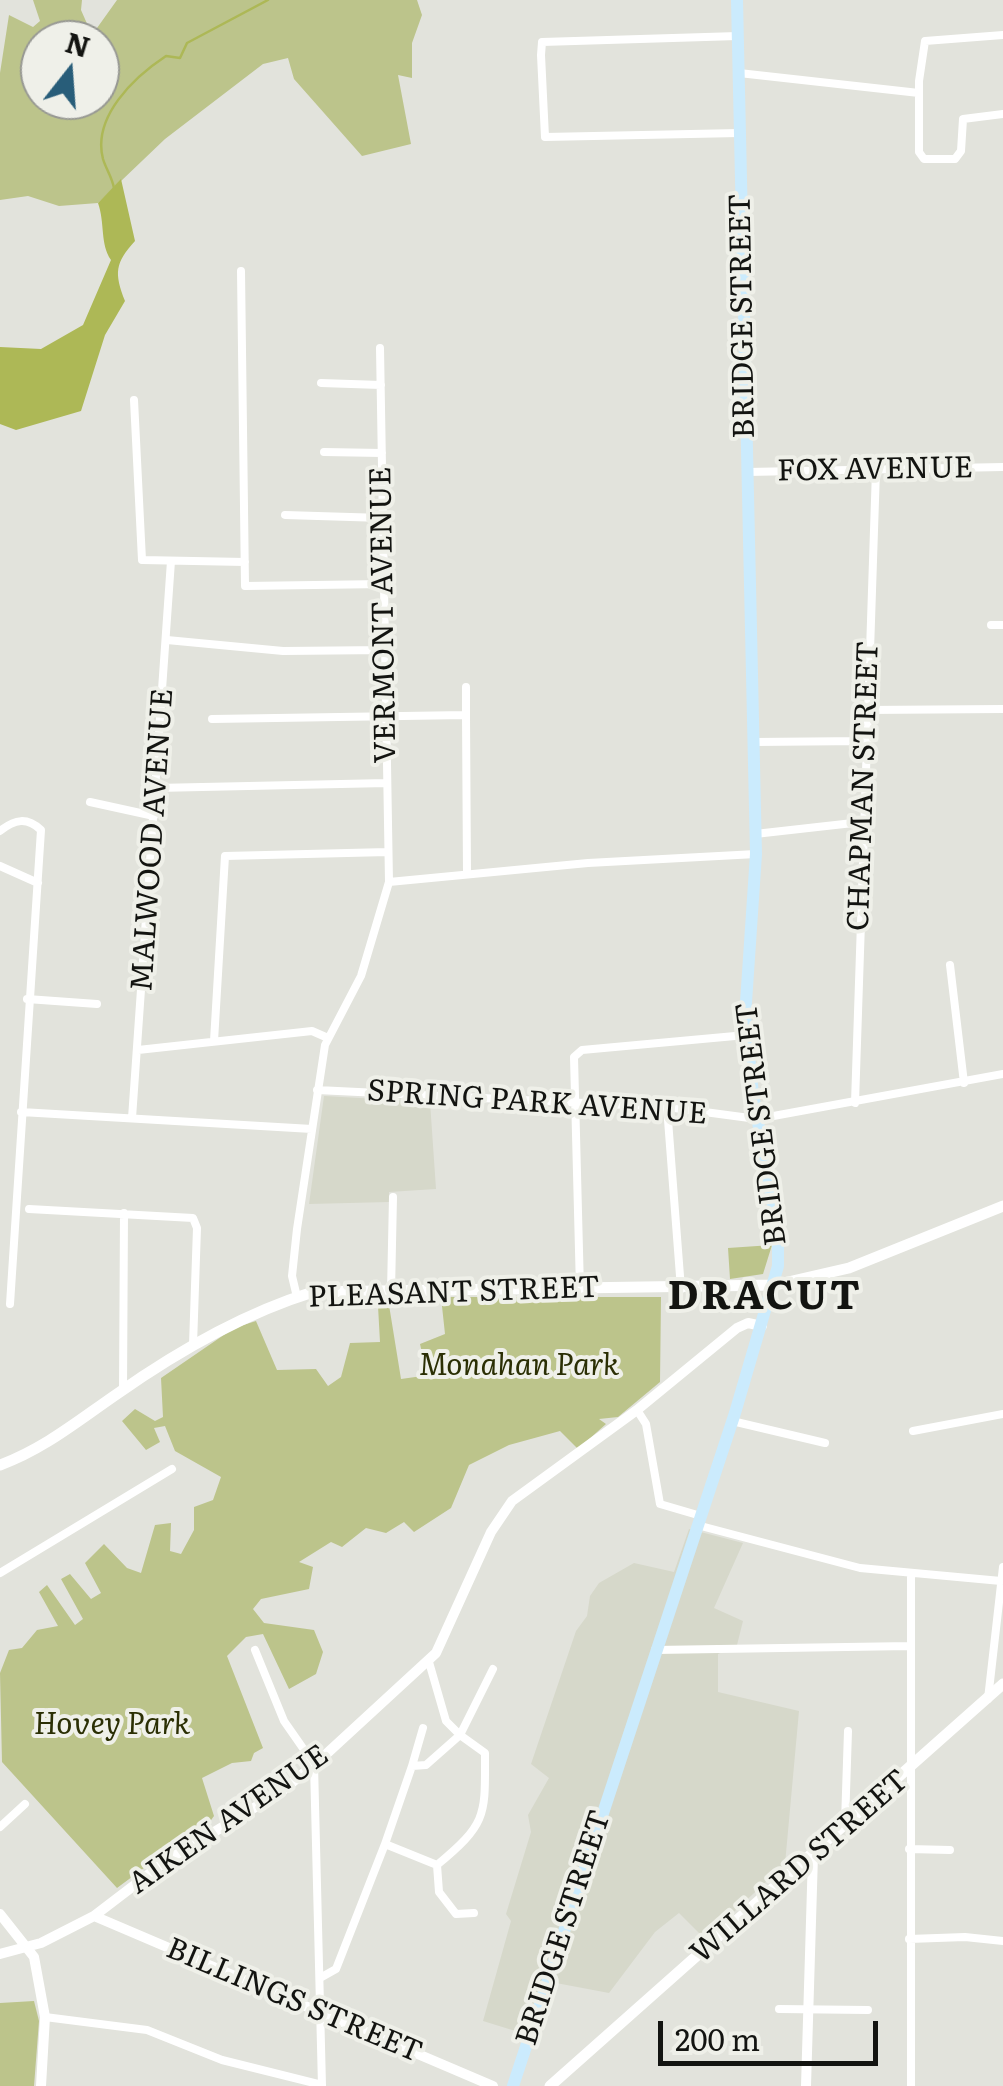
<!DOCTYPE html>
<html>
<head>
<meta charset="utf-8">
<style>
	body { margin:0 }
	#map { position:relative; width:1003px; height:2086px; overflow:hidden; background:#e2e3dc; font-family:Literata,serif }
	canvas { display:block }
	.north { position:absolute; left:20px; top:20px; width:100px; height:100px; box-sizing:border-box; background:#eff0e9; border:2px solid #979893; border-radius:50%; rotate:17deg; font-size:28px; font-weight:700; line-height:40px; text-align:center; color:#131411 }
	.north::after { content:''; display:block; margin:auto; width:35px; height:45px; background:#285d79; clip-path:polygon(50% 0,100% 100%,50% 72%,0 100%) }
	.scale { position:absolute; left:658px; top:2021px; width:220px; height:45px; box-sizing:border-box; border:5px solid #131411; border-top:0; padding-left:12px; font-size:30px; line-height:35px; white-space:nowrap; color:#131411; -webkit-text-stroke:8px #eff0e9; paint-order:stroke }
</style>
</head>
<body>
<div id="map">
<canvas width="1003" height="2086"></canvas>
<div class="north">N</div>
<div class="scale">200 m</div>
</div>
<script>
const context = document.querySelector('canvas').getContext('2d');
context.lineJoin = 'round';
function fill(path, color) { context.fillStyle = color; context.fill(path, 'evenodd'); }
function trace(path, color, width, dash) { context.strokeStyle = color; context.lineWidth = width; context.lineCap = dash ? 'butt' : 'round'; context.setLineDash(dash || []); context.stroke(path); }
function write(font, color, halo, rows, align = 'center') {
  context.font = font + ' Literata,serif'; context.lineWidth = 8; context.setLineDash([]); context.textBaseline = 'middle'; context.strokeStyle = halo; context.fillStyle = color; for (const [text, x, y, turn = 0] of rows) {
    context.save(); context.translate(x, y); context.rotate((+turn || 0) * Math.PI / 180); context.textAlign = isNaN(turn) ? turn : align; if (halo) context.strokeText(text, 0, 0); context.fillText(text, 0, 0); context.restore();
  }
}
fill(new Path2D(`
	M324,1096L430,1102L436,1189L389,1192V1202L309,1204Z
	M689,1529L743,1543L714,1608L743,1621L737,1645L718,1654V1692L799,1711L785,1864L705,1939L679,1913L655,1932L609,1993L556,1983L538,2038L483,2021L511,1921L506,1914L531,1832L528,1815L549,1778L531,1764L576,1631L587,1616L590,1596L599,1583L634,1563L674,1572Z`), '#d6d8ca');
fill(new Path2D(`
	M33,0H82L81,10L92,35L117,0H417L422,15L412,43V78L398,75L411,144L362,156L294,79L288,58L263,64L165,139L98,203L59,206L28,196L0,200V73L9,15L33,27L40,21ZM40,40H100V100H40Z
	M772,1245L763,1274L730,1279L728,1248Z
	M441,1297H661L660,1382L618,1417L599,1419L606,1424L578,1449L560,1431L509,1445L469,1465L451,1508L414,1532L404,1522L386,1533L366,1528L342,1547L331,1542L299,1562L313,1567L309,1589L261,1599L253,1609L264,1623L314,1630L323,1652L316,1674L289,1689L263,1634L246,1637L227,1656L263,1748L254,1753L251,1761L232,1763L202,1778L214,1816L206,1827L202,1825L117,1888L2,1762L0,1673L9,1650L22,1648L37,1630L58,1626L39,1592L47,1585L75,1625L83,1619L61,1579L70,1574L91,1599L101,1593L85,1563L104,1544L127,1568L141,1573L155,1525L171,1523L170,1551L181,1554L194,1530V1507L213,1500L221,1477L175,1451L165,1426L154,1428L160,1442L146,1450L122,1421L135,1409L155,1421L163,1417L161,1378L234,1328L256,1321L277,1370L316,1369L328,1386L341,1377L350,1343L380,1342L378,1306L389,1305L401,1379L444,1373L442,1363L423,1357L420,1344L445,1334Z
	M34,2001L39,2021L34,2086H0V2003Z`), '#bcc48b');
fill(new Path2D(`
	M121,179L135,241C115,263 114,273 125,301L105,335L81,411L16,430L0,424V347L41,349L83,325L111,260C100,244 105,223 98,203Z`), '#adb856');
trace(new Path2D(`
	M114,188C112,177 106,169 103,159C92,117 134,77 166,56L180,58L187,43L268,0`), '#adb856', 2.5);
trace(new Path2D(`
	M1003,35L925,41L919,81V152L924,159H955L961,151L963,119L1003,114
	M738,36L542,42L541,55L545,137L739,133
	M739,73L919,93
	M241,271L245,586L384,584
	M321,383L381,385
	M134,400L142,560L245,562
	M324,452L382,453
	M747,472L1003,467
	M285,515L383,518
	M991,625H1003
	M167,640L283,651L385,650
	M466,687V715
	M865,710L1003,709
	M212,719L466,715L467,874
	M754,742L864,741
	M156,788L387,783
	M90,802L154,816
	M0,831C15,819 27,817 41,830L10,1304
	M755,834L862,822
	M0,866L38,883
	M389,882L588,863L756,854
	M950,965L964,1083
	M27,999L97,1004
	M214,1041L225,856L388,852
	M138,1050L312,1031L328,1038
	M317,1090L667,1107L757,1119L1003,1074
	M855,1103L876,470
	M667,1107L681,1289
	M21,1112L312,1129
	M132,1118L171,561
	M29,1209L193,1218L197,1228L193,1345
	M580,1289L574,1057L582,1050L746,1035
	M391,1291L393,1197
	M297,1297L292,1276L297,1229L325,1045L361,976L389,882L380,348
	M123,1390L124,1213
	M637,1410L646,1424L660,1504L701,1516
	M732,1421L825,1443
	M913,1431L1003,1414
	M697,1525L860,1568L1001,1581
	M0,1573L172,1469
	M255,1650L284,1721L314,1764L322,2086
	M655,1650L910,1646
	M988,1699L1003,1567
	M412,1766L423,1728
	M845,1823L848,1731
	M0,1827L25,1804
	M385,1844L412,1766L426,1765L460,1735L446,1721L429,1662
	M909,1849L950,1850
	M437,1865L439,1892L456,1914L474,1913
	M909,1939L965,1937L1003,1941
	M320,1978L336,1969L385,1844L437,1865C488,1823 485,1815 485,1753L460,1735L493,1669
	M779,2009L868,2010
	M45,2017L147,2030L222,2060L322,2085
	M911,2086V1574`), '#fff', 8);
trace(new Path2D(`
	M0,1914L34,1957L45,2017L41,2086
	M94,1916L493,2086
	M0,1954L41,1943L94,1916L166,1861L282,1791L323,1757L436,1653L491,1532L512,1501L637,1410L737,1328L748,1323L762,1326
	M806,2086L813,1855`), '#fff', 10);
trace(new Path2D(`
	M0,1465C44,1449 79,1420 117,1394C178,1351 242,1314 313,1292L775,1285L849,1268L1003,1206
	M550,2086L1003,1684`), '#fff', 11);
trace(new Path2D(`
	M513,2086L735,1413L778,1266V1234L753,1094L745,1017L756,854L737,0`), '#cbebfd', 12);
write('30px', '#131411', '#eff0e9', [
	["BRIDGE STREET",743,316,-91],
	["FOX AVENUE",875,470,-1],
	["VERMONT AVENUE",384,615,-91],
	["CHAPMAN STREET",864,786,-88],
	["MALWOOD AVENUE",153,840,-86],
	["SPRING PARK AVENUE",537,1103,4],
	["BRIDGE STREET",762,1124,-97],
	["PLEASANT STREET",454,1293,-2],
	["AIKEN AVENUE",229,1820,-35],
	["WILLARD STREET",800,1867,-41],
	["BRIDGE STREET",564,1928,-72],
	["BILLINGS STREET",294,2001,23]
]);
write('italic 30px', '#2b2f04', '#eff0e9', [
	["Monahan Park",519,1366],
	["Hovey Park",112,1725]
]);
context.letterSpacing = '2.5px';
write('bold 40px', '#131411', '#eff0e9', [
	["DRACUT",765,1297]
]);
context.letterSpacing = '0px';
</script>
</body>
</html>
